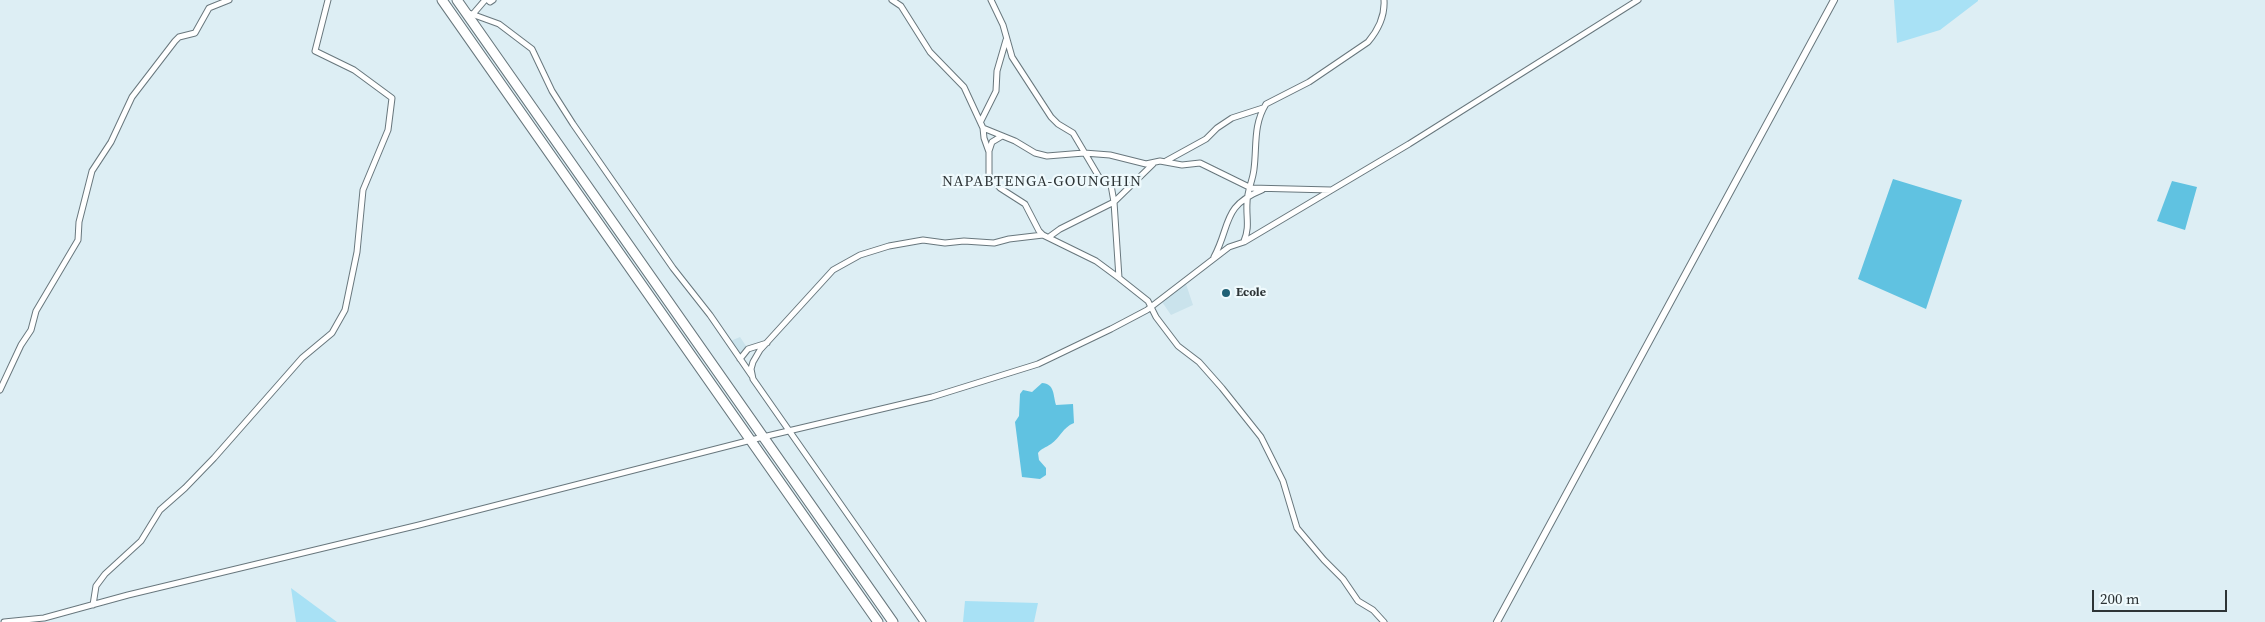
<!DOCTYPE html>
<html>
<head>
<meta charset="utf-8">
<style>
	body { margin:0 }
	#map { position:relative; width:2265px; height:622px; overflow:hidden; background:#ddeef4; font-family:"Source Serif 4",serif }
	canvas { display:block }
	.scale { position:absolute; left:2092px; top:590px; width:135px; height:22px; box-sizing:border-box; border:2px solid #2d3436; border-top:0; padding-left:6px; font-size:15px; line-height:18px; white-space:nowrap; color:#2d3436; -webkit-text-stroke:4px #effafd; paint-order:stroke }
</style>
</head>
<body>
<div id="map">
<canvas width="2265" height="622"></canvas>
<div class="scale">200 m</div>
</div>
<script>
const context = document.querySelector('canvas').getContext('2d');
context.lineJoin = 'round';
function fill(path, color) { context.fillStyle = color; context.fill(path, 'evenodd'); }
function trace(path, color, width, dash) { context.strokeStyle = color; context.lineWidth = width; context.lineCap = dash ? 'butt' : 'round'; context.setLineDash(dash || []); context.stroke(path); }
function write(font, color, halo, rows, align = 'center') {
  context.font = font + ' "Source Serif 4",serif'; context.lineWidth = 4.5; context.setLineDash([]); context.textBaseline = 'middle'; context.strokeStyle = halo; context.fillStyle = color; for (const [text, x, y, turn = 0] of rows) {
    context.save(); context.translate(x, y); context.rotate((+turn || 0) * Math.PI / 180); context.textAlign = isNaN(turn) ? turn : align; if (halo) context.strokeText(text, 0, 0); context.fillText(text, 0, 0); context.restore();
  }
}
fill(new Path2D(`
	M1185,281L1193,305L1171,315L1160,299Z
	M740,337L748,349L740,359L728,342Z`), '#cae3ec');
fill(new Path2D(`
	M1894,0H1978V1L1940,30L1897,43Z
	M291,588L337,622H296Z
	M965,601L1038,603L1034,622H963Z`), '#a8e1f5');
fill(new Path2D(`
	M1893,179L1962,200L1926,309L1858,279Z
	M2172,181L2197,187L2185,230L2157,221Z
	M1042,383C1055,384 1053,395 1056,405L1073,404L1074,423C1063,427 1060,438 1051,444C1045,448 1042,448 1038,453L1039,460L1046,468V475L1040,479L1022,477L1015,422L1019,416L1020,394L1023,390L1032,392Z`), '#60c2e1');
const minor = new Path2D(`
	M488,0L490,2L493,0
	M892,0L901,6L930,52L964,87L983,128L1015,141L1035,153L1047,156L1084,153L1110,155L1146,164L1160,161L1182,165L1200,163L1251,188L1331,190
	M991,0L1003,25L1012,57L1051,117L1058,124L1073,133L1099,177L1111,185L1114,202L1119,278L1148,301L1156,317L1178,346L1199,362L1222,388L1261,437L1283,481L1297,528L1324,560L1343,579L1358,601L1373,610L1384,622
	M466,12L499,24L532,49L552,91L573,124L673,268L710,315L752,376
	M473,14L485,0
	M981,121L996,91L997,71L1006,40
	M983,128L984,138L989,152V175L1000,188L1025,204L1039,231L1043,235L1096,261L1119,278
	M989,151L992,142L1002,136
	M1166,161L1206,139L1217,128L1232,118L1263,108
	M1049,237L1060,229L1114,202L1153,164
	M1244,241C1250,227 1246,217 1247,203C1247,191 1253,180 1254,169C1257,146 1253,125 1266,104L1309,82L1368,42C1378,30 1385,15 1384,0
	M1214,257C1231,225 1222,206 1262,190
	M740,359L748,349L767,343
	M0,390L21,345L31,330L36,311L78,240L79,222L92,171L111,142L132,97L175,41L179,37L195,33L209,8L229,0
	M93,605L96,586L105,574L141,541L160,510L185,488L214,458L302,358L332,333L345,310L357,252L363,190L388,130L392,98L354,70L315,51L328,0
	M4,622L44,618L128,595L419,525L763,437L932,397L1038,364L1111,329L1147,310L1229,247L1244,242L1409,144L1638,0
	M923,622L753,379L751,369L753,362L760,350L833,270L860,255L889,246L923,240L945,243L964,241L994,243L1009,239L1043,235`);
const tertiary = new Path2D(`
	M1497,622L1834,0`);
const trunk = new Path2D(`
	M442,0L878,622
	M457,0L893,622`);
trace(minor, '#68777d', 7);
trace(tertiary, '#68777d', 8);
trace(trunk, '#68777d', 11);
trace(minor, '#fff', 5);
trace(tertiary, '#fff', 6);
trace(trunk, '#fff', 9);
for (const [x, y, r, color] of [
	[1226,293,5,"#206175"]
]) { const dot = new Path2D(); dot.arc(x, y, r, 0, 2 * Math.PI); context.fillStyle = color; context.fill(dot); trace(dot, '#effafd', 2); }
write('bold 12px', '#2d3436', '#effafd', [
	["Ecole",1236,293]
], 'left');
context.letterSpacing = '1px';
write('15px', '#2d3436', '#effafd', [
	["NAPABTENGA-GOUNGHIN",1042,182]
]);
context.letterSpacing = '0px';
</script>
</body>
</html>
